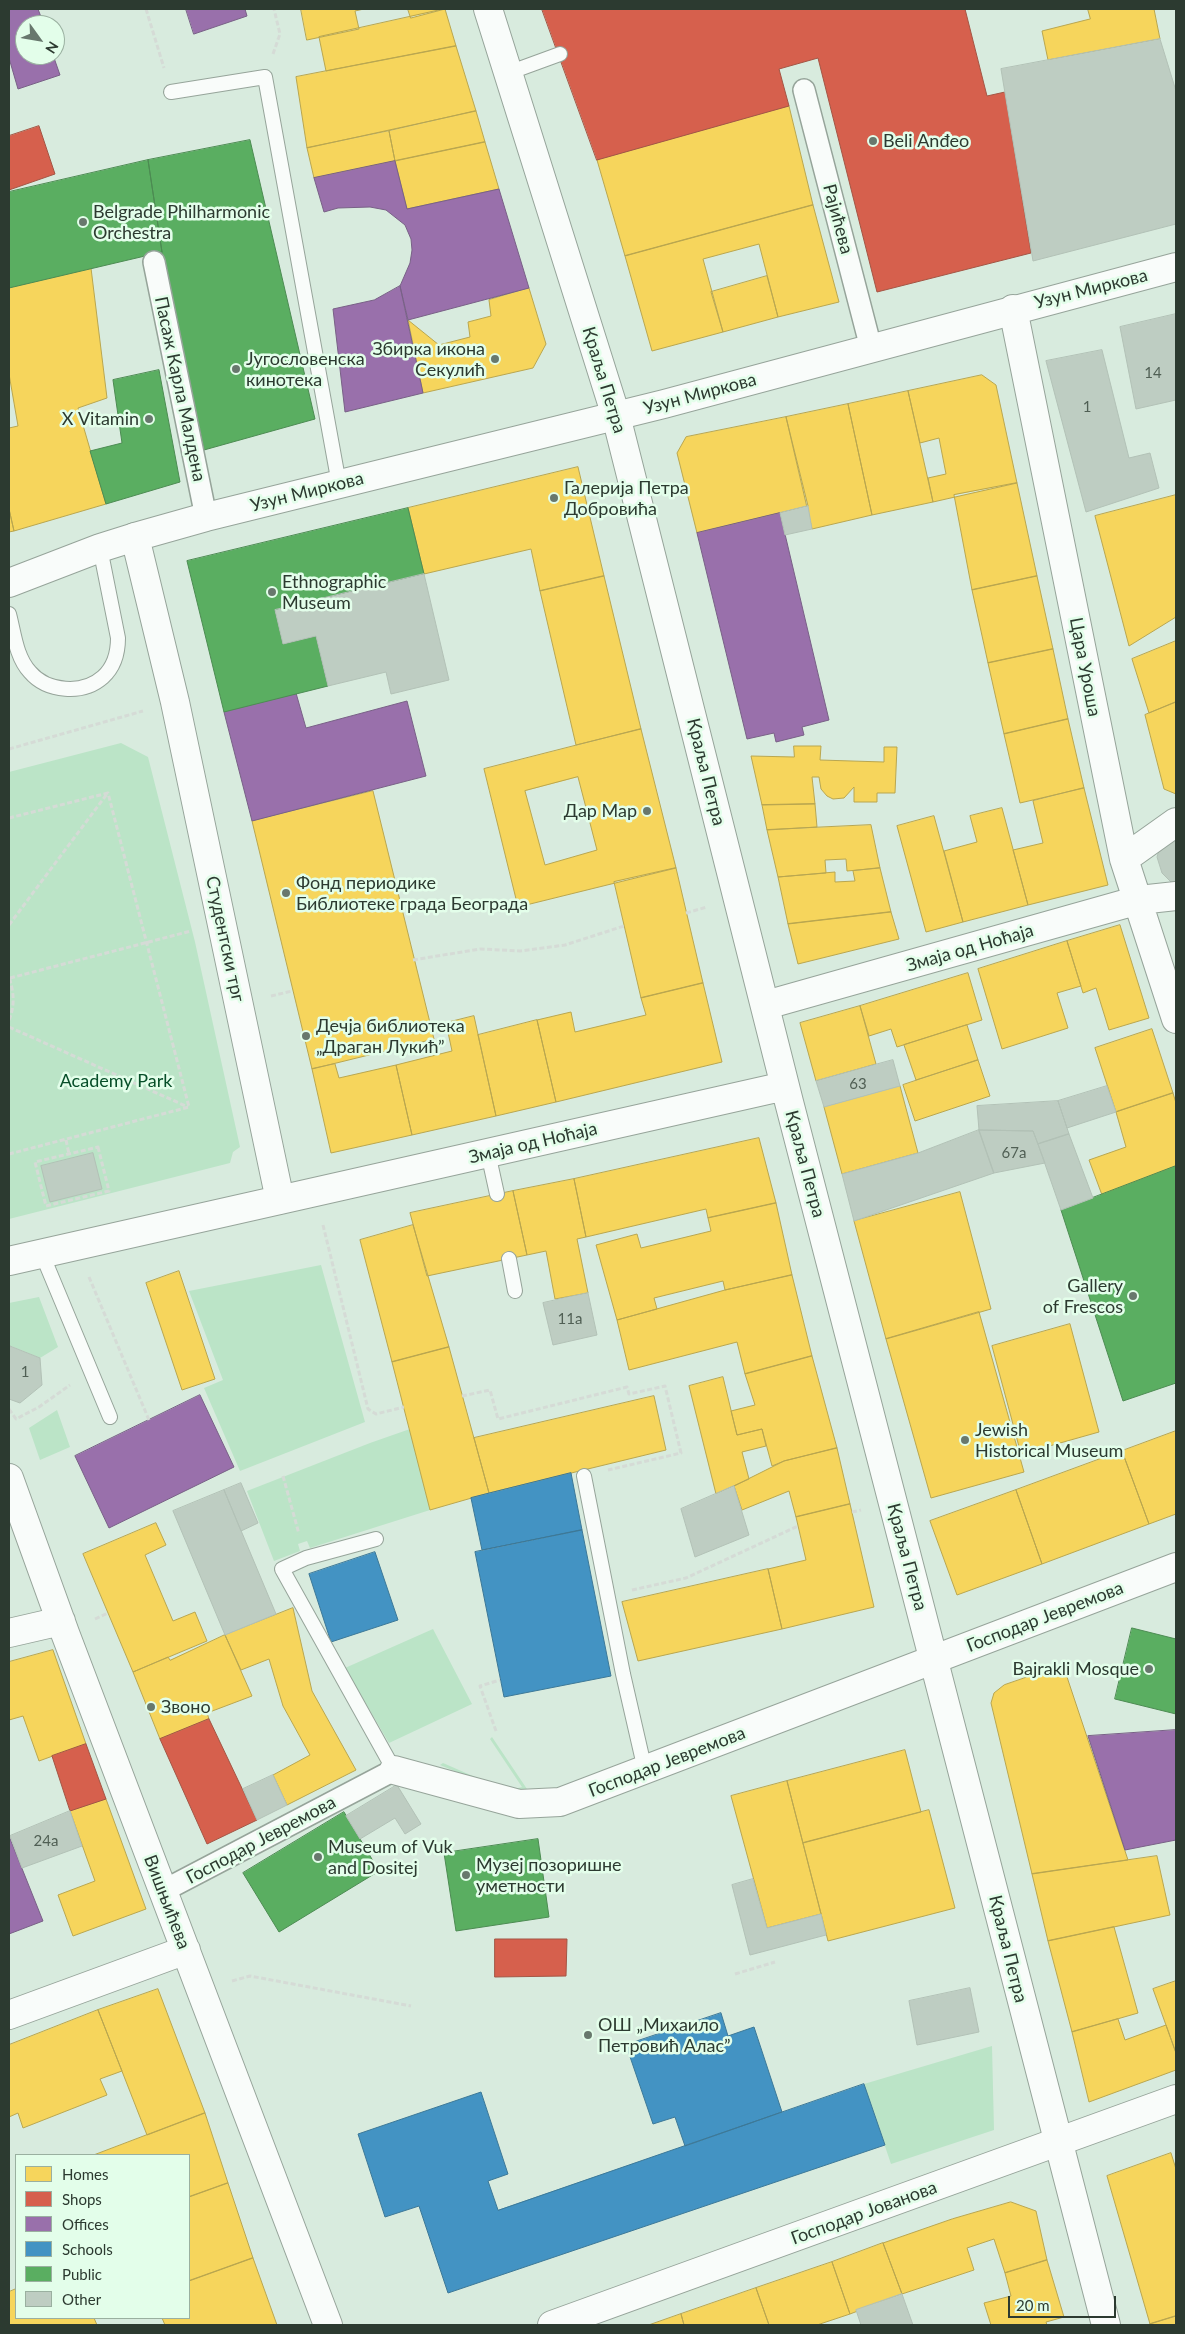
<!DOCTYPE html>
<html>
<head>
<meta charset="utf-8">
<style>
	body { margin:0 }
	#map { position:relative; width:1185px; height:2334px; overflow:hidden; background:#d8ebde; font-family:Lato,sans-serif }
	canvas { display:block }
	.frame { position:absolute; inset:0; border:10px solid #2c3a30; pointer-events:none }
	.legend { position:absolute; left:15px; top:2154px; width:175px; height:165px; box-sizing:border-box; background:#e3feea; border:1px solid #9ab0a0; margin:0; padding:6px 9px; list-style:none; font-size:15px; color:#2c3a30 }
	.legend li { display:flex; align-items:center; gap:10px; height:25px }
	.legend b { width:25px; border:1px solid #9ab0a0 }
	.north { position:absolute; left:15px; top:15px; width:50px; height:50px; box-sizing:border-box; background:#e3feea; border:1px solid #9ab0a0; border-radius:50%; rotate:122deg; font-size:14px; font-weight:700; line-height:20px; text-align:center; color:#2c3a30 }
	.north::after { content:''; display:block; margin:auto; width:18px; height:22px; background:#68786d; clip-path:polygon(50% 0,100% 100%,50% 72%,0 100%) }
	.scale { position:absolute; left:1008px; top:2296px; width:108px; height:22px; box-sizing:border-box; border:2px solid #2c3a30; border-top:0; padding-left:6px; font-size:15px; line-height:18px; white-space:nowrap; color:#2c3a30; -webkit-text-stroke:4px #e3feea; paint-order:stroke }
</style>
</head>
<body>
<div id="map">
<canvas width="1185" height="2334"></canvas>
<div class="frame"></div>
<ul class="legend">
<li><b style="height:14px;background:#f6d55c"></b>Homes</li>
<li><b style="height:14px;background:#d6604d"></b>Shops</li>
<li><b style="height:14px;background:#9970ab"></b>Offices</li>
<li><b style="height:14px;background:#4393c3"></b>Schools</li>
<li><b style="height:14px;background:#5aae61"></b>Public</li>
<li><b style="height:14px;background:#becdc2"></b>Other</li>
</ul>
<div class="north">N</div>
<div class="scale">20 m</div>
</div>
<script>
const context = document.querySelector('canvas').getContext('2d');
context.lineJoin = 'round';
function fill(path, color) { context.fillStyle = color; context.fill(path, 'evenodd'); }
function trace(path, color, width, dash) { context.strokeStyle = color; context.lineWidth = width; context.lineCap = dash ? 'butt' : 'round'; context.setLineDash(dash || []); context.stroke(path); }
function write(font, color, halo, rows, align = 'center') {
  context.font = font + ' Lato,sans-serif'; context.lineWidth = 5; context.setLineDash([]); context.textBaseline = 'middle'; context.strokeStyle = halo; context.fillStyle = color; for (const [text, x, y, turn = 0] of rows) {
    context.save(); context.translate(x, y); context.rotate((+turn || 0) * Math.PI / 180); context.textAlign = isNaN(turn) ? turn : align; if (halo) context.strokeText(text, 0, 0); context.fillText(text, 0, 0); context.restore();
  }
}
fill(new Path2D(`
	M121,743L148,757L195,942L240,1147L233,1152L230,1163L9,1219V772Z
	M321,1265L365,1422L240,1471L204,1388L223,1380L189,1291Z
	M39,1297L58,1347L40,1358L11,1346L9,1347V1303Z
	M57,1410L70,1447L40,1460L29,1428Z
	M410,1429L430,1510L310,1548L307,1541L298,1544L300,1551L274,1561L247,1491L370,1443Z
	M433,1629L472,1704L389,1743L345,1668Z
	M492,1737L527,1789L507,1793L440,1765L443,1763L507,1791L522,1787L490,1739Z
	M992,2046L994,2130L891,2164L864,2084Z`), '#bbe4c7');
const homes = new Path2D(`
	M301,9H364L355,11L359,29L307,40Z
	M408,9H445L411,18Z
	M445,9L456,46L326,71L319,37Z
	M1088,9H1154L1160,39L1048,60L1042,31L1090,19Z
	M456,46L476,111L307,148L296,77Z
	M789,106L813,205L625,256L597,160Z
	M476,111L485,142L395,161L389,131Z
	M389,131L395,161L314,178L307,148Z
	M485,142L499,189L407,209L395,161Z
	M813,205L839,302L778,317L759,244L703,259L723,332L652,351L625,256Z
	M91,268L107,398L78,408L106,504L14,531L9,509V428L18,426L9,374V288Z
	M767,276L778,317L723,332L711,292Z
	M529,288L546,344L533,368L423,393L408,320L439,345L470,337L468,322L491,316L489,300Z
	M982,375L996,385L1017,483L933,502L928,478L946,474L939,438L920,443L908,391Z
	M908,391L933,502L872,515L848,404Z
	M848,404L872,515L812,529L786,417Z
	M786,417L808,506L697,533L677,453L686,437Z
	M578,467L604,576L540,591L531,549L424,574L408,508Z
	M1017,483L1037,576L972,590L954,495Z
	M1176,495V617L1129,646L1095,516Z
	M9,509L14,531L9,532Z
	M604,576L641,729L576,745L540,591Z
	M1037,576L1053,649L988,663L972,590Z
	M1176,641V702L1149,713L1132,659Z
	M1053,649L1068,719L1004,734L988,663Z
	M1176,702V794L1164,789L1145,715Z
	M1068,719L1084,788L1020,803L1004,734Z
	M641,729L676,868L518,907L484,769ZM578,777L597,850L545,865L525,791Z
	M794,746H821L820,760L884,762V747H897L895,793H877V802H854V787L844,798L833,799L827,796L821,789L819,777H812L815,804L762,805L751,756L794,757Z
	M1084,788L1108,885L1028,905L1013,850L1043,843L1033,801Z
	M373,791L434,1039L312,1069L252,821Z
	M815,804L817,827L767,830L762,805Z
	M1002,808L1028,905L963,922L944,851L977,842L970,816Z
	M934,816L963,922L926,932L897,826Z
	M871,825L880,868L847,871L846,859L825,860L826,873L778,877L767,830Z
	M676,868L703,983L641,998L614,882Z
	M880,868L891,912L788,924L778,877L835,872V882L855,881L853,871Z
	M891,912L899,939L798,964L788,924Z
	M1120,925L1149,1018L1109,1030L1096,988L1083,993L1067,941Z
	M1067,941L1081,986L1057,993L1068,1028L1002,1049L978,969Z
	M968,973L982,1020L897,1047L891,1029L869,1036L860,1006Z
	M703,983L722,1062L556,1102L537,1020L571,1012L575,1032L646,1015L641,998Z
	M860,1006L876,1064L816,1081L800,1023Z
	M474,1016L496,1116L412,1135L396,1065L452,1051L446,1023Z
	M537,1020L556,1102L496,1116L478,1035Z
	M967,1025L978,1060L916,1080L904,1045Z
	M1152,1029L1173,1093L1116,1112L1095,1048Z
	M978,1060L990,1096L915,1121L903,1085Z
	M335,1064L339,1078L396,1065L412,1135L331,1153L312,1069Z
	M900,1086L918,1153L842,1174L824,1107Z
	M1173,1093L1176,1103V1166L1102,1195L1089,1160L1126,1147L1116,1112Z
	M759,1138L776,1203L708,1218L706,1209L586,1237L574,1179Z
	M574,1179L586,1237L577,1239L588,1293L555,1299L546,1251L527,1255L513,1191Z
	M513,1191L527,1255L427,1276L410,1213Z
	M960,1192L991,1309L886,1339L854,1221Z
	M776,1203L792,1275L725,1290L723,1281L654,1298L657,1309L617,1320L596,1245L637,1234L641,1248L711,1231L708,1218Z
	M413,1225L449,1347L392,1362L360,1240Z
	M179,1271L215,1379L182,1390L146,1283Z
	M792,1275L812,1356L745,1374L737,1342L629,1370L617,1320L725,1290Z
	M979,1312L1024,1472L931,1498L886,1339Z
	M1070,1324L1099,1432L1021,1454L992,1346Z
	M449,1347L489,1493L430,1510L392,1362Z
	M812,1356L837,1448L784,1461L772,1466L762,1429L737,1435L731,1411L755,1405L745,1374Z
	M723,1377L737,1435L762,1429L766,1446L742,1452L749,1479L716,1494L689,1386Z
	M654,1396L666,1450L489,1493L474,1438Z
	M1176,1431V1514L1149,1524L1122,1451Z
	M837,1448L850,1504L796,1517L789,1491L742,1510L734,1486L784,1461Z
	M1122,1451L1149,1524L1042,1564L1016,1490Z
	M1016,1490L1042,1564L957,1595L930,1521Z
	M850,1504L874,1607L782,1629L768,1569L806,1560L796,1517Z
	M156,1523L166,1545L145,1555L173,1621L195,1612L207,1641L133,1672L83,1554Z
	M768,1569L782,1629L638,1661L622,1602Z
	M293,1608L312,1691L356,1770L287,1805L273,1775L310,1755L283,1706L269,1659L241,1670L225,1635Z
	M225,1635L252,1696L207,1713L209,1719L160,1739L133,1672L168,1657L170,1660Z
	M53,1650L86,1744L39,1761L23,1716L9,1720V1662Z
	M1063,1665L1128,1860L1032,1874L991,1703L994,1693L1004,1685Z
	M905,1750L921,1812L803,1843L787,1781Z
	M787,1781L821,1914L767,1928L731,1796Z
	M106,1799L146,1909L73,1936L58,1895L95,1881L70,1811Z
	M929,1810L955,1908L828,1941L803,1843Z
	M1157,1856L1170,1915L1048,1941L1032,1874Z
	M1114,1927L1138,2013L1072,2032L1048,1941Z
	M1176,1981V2053L1153,1989Z
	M158,1989L205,2113L147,2135L98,2010Z
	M98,2010L122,2071L100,2079L107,2095L23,2128L18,2113L9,2117V2045Z
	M1118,2019L1125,2040L1166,2025L1176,2053V2070L1089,2102L1072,2032Z
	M205,2113L228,2183L189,2197V2155H94Z
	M1171,2153L1176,2169V2316L1150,2324L1107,2176Z
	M228,2183L253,2258L189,2281V2197Z
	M1011,2202L1036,2211L1047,2260L1005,2273L994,2239L967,2248L974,2270L902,2294L883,2243L952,2219Z
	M883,2243L902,2294L850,2314L832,2262Z
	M253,2258L277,2325H165L162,2318H189V2281Z
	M1047,2260L1064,2317L1046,2322L1047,2325H991L984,2303L1011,2296L1005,2273Z
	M832,2262L850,2314L817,2325H769L756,2288Z
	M756,2288L769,2325H684L681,2314Z
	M16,2289V2318H94L97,2325H9V2292Z
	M681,2314L684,2325H649Z
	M1176,2316V2325H1151L1150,2324Z`);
fill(homes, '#f6d55c');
trace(homes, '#b9a64f', 1);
const shops = new Path2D(`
	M542,9H965L987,96L1005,92L1031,253L877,292L818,58L779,69L789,106L597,160Z
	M39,126L55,174L9,190V136Z
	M209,1719L257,1820L207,1844L160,1739Z
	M86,1744L106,1799L70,1811L52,1756Z
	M495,1939H567L566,1976L495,1977Z`);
fill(shops, '#d6604d');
trace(shops, '#a35544', 1);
const offices = new Path2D(`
	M9,9H38L44,25H25V55H53L60,75L18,89L9,58Z
	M186,9H245L247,16L194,34Z
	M395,161L407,209L499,189L529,288L408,320L400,286L410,263L412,250L411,239L405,225L386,210L370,207L338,208L324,212L314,178Z
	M400,286L423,393L345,412L333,309L374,300Z
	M780,513L829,720L802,727L804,735L776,742L774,733L747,739L697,533Z
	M296,693L306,728L407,701L426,776L252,821L224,712Z
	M200,1395L234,1467L109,1528L75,1456Z
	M1176,1730V1840L1125,1850L1088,1736Z
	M9,1836L43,1921L9,1934Z`);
fill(offices, '#9970ab');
trace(offices, '#786086', 1);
const schools = new Path2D(`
	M571,1473L582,1530L482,1550L471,1498Z
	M582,1530L611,1676L504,1697L475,1552Z
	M375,1552L398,1620L331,1642L309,1574Z
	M721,2013L728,2036L754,2027L782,2112L685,2146L675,2117L653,2124L626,2045Z
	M864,2084L885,2145L448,2293L419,2206L385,2217L358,2134L481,2092L508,2174L488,2181L498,2210Z`);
fill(schools, '#4393c3');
trace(schools, '#3c7897', 1);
const public = new Path2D(`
	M250,140L315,419L204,450L162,252L148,160Z
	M148,160L162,252L9,288V192Z
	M159,370L180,482L106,504L90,451L122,443L113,380Z
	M408,508L424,574L275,610L283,644L316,636L328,686L224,712L187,561Z
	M1176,1166V1383L1123,1401L1061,1210Z
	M1132,1628L1176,1639V1714L1115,1699Z
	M344,1812L379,1871L279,1932L243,1873Z
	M538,1839L549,1917L456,1931L444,1853Z`);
fill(public, '#5aae61');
trace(public, '#4c8b52', 1);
const building = new Path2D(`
	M1160,39L1176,91V224L1033,261L1001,69Z
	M1176,314V400L1136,409L1120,327Z
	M1102,350L1129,458L1150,453L1159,488L1086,512L1046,361Z
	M808,506L812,529L785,535L780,513Z
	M424,574L449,680L391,694L386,672L328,686L316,636L283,644L275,610Z
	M1176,827V883L1171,882L1162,873L1157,857L1164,834Z
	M893,1060L900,1086L824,1107L816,1081Z
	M1107,1086L1116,1112L1067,1128L1058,1101Z
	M1058,1101L1069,1134L1038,1144L1033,1131L979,1130L977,1106Z
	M979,1130L994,1173L854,1221L842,1174L918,1153Z
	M979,1130L1033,1131L1045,1163L994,1173Z
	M1069,1134L1093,1198L1061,1210L1038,1144Z
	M93,1153L102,1189L50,1202L41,1166Z
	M588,1293L597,1335L553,1345L543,1303Z
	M10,1346L40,1358L42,1385L20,1403L9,1399Z
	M241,1483L258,1523L241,1531L224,1490Z
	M734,1486L749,1535L695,1557L681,1509Z
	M224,1490L276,1614L225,1635L173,1511Z
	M273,1775L287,1805L257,1820L243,1789Z
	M397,1785L421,1824L405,1834L395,1818L360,1839L346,1816Z
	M70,1811L82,1846L22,1868L10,1836Z
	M753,1879L767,1928L821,1914L826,1935L750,1955L732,1885Z
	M970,1988L979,2032L917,2045L909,2001Z
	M902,2294L913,2325H861L856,2310Z`);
fill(building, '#becdc2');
trace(building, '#b2c1b6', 1);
const service = new Path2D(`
	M508,73L560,54
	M171,92L265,77L339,484
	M9,614C14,633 16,657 30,672C47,692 83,695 103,677C114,667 118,652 118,638L100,548
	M488,1153L497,1194
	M42,1254L110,1417
	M509,1259L515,1291
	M584,1476L623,1674L645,1770
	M376,1539L306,1558L282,1569L394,1770`);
const pedestrian = new Path2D(`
	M804,90L871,348
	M154,262L206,517
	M163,1891L394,1770`);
const minor = new Path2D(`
	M488,9L616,416
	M1013,309L1124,859L1176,1019
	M9,583L100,548L135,537
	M1124,859L1176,822
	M766,1005L1121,905L1139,900L1176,896
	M9,1478L65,1633L328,2325
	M9,1633L61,1621
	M394,1770L519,1804L560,1802L1176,1567
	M9,2015L186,1950
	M552,2325L1176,2099`);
const tertiary = new Path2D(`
	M616,416L789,1102L1106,2325
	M280,1200L175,702L135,537L206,517L664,404L1176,267
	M9,1261L785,1086`);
trace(service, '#96a49a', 16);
trace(pedestrian, '#96a49a', 24);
trace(minor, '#96a49a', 30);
trace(tertiary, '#96a49a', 30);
trace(new Path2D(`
	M146,9L164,68
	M273,54L280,34L274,9
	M9,749L143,711
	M9,818L108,793L189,1107L9,1154
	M686,913L707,907
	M9,925L107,794
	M413,960L480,949L520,951L565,945L624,926
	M10,978L191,931
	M271,996L292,991
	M9,1020C15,1006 14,992 9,977
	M9,1027L188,1107
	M66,1140L69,1154
	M98,1147L109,1191L46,1206L35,1162Z
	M323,1225L368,1409L376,1414L404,1407
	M89,1277L149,1420
	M462,1396L490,1390L498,1419L627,1387L629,1394L665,1386L681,1453L608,1470
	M9,1409L16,1419L39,1407L70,1385
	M283,1476L299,1534
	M852,1512L861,1510
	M632,1590L686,1578L798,1526
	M95,1619L108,1613
	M496,1731L480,1686L500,1680
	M735,1974L775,1962
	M232,1981L250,1976L411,2006`), '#d5dbd6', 3, [5, 2.5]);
trace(service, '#f9fcfa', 14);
trace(pedestrian, '#f9fcfa', 21);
trace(minor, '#f9fcfa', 28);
trace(tertiary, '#f9fcfa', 28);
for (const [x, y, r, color] of [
	[873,141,5,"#68786d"],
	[83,222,5,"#68786d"],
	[495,359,5,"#68786d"],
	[236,369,5,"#68786d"],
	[149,419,5,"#68786d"],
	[554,498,5,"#68786d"],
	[272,592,5,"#68786d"],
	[647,811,5,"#68786d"],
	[286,893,5,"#68786d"],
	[306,1036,5,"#68786d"],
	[1133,1296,5,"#68786d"],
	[965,1440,5,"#68786d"],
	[1149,1669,5,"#68786d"],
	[151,1707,5,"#68786d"],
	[318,1857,5,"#68786d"],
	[466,1875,5,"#68786d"],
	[588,2035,5,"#68786d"]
]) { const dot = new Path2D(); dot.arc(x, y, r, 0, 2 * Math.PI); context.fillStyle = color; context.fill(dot); trace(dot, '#e3feea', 2); }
write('15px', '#505f54', null, [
	["14",1153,373],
	["1",1087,407],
	["63",858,1084],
	["67a",1014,1153],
	["11a",570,1319],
	["1",25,1372],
	["24a",46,1841]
]);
write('18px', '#2c3a30', '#e3feea', [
	["Beli Anđeo",883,141],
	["Belgrade Philharmonic",93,212],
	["Orchestra",93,233],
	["Збирка икона",485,349,"right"],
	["Секулић",485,370,"right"],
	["Југословенска",246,359],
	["кинотека",246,380],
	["X Vitamin",139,419,"right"],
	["Галерија Петра",564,488],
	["Добровића",564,509],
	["Ethnographic",282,582],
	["Museum",282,603],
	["Дар Мар",637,811,"right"],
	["Фонд периодике",296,883],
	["Библиотеке града Београда",296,904],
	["Дечја библиотека",316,1026],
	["„Драган Лукић”",316,1047],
	["Gallery",1123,1286,"right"],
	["of Frescos",1123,1307,"right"],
	["Jewish",975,1430],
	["Historical Museum",975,1451],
	["Bajrakli Mosque",1139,1669,"right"],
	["Звоно",161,1707],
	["Museum of Vuk",328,1847],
	["and Dositej",328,1868],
	["Музеј позоришне",476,1865],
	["уметности",476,1886],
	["ОШ „Михаило",598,2025],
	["Петровић Алас”",598,2046]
], 'left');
write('18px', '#2c3a30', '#e3feea', [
	["Рајићева",838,219,75],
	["Узун Миркова",1091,289,-14],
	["Краља Петра",604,380,73],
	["Пасаж Карла Малдена",180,389,78],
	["Узун Миркова",700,394,-15],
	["Узун Миркова",307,492,-14],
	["Цара Уроша",1085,667,79],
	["Краља Петра",706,772,76],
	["Студентски трг",225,939,78],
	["Змаја од Ноћаја",970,948,-16],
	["Змаја од Ноћаја",533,1143,-13],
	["Краља Петра",805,1164,75],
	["Краља Петра",907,1557,75],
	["Господар Јевремова",1045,1617,-21],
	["Господар Јевремова",667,1762,-21],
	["Господар Јевремова",261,1840,-28],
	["Вишњићева",167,1902,69],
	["Краља Петра",1008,1949,76],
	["Господар Јованова",864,2213,-20]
]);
write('18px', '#074f29', '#e3feea', [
	["Academy Park",116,1081]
]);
</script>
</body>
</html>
